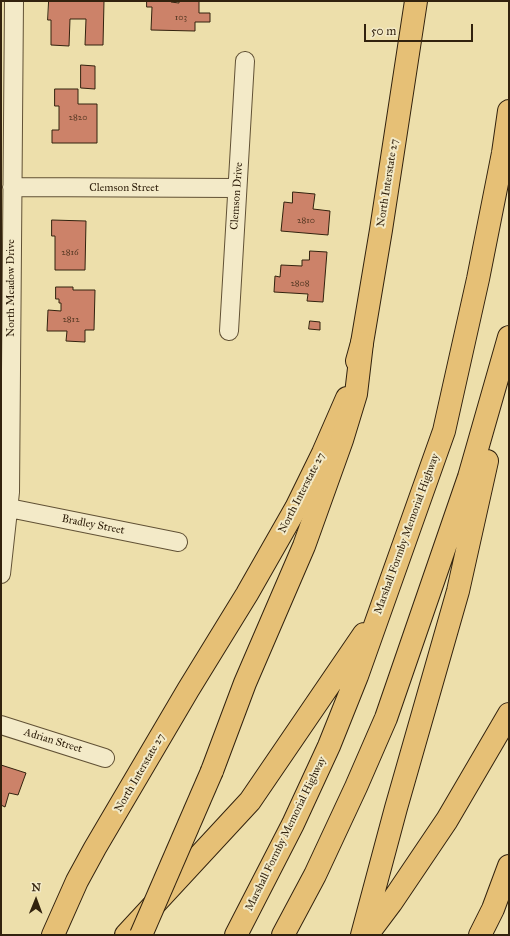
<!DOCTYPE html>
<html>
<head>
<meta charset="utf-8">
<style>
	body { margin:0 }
	#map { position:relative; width:510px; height:936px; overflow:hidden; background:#eddfab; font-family:"IM FELL Great Primer",serif }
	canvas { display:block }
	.frame { position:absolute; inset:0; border:2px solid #32220e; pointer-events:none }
	.north { position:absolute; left:16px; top:880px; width:40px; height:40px; -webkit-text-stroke:3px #f3eac8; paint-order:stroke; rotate:1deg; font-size:11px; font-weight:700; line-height:16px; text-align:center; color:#32220e }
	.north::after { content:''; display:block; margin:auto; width:14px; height:18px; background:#32220e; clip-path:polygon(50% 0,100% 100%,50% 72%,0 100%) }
	.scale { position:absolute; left:364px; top:24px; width:109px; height:18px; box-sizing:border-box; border:2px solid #32220e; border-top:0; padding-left:5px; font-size:12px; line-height:14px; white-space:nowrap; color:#32220e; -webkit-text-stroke:3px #f3eac8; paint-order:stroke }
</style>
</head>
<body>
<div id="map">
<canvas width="510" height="936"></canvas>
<div class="frame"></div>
<div class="north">N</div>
<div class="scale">50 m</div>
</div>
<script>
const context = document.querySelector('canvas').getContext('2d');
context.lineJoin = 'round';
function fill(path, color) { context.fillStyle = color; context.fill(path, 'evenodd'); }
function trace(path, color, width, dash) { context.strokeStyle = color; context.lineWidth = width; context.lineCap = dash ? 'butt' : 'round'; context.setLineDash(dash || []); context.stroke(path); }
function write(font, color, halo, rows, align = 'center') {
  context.font = font + ' "IM FELL Great Primer",serif'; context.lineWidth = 4; context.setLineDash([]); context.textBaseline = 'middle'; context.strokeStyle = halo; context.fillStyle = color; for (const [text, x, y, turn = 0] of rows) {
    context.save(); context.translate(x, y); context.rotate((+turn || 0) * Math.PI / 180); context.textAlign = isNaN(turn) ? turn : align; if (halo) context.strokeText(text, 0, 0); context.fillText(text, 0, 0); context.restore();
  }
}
const building = new Path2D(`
	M49,1H104L103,45H85L86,19H70L69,46L51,45V20H48Z
	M147,1H171V2L179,3V1H199V13H210V22H195V31L151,30L152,7H147Z
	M81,65L95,66V89L81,88Z
	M55,89H78V104H97V143H52V130H59V106H55Z
	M293,192L315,194L313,209L330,211L328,235L281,231L284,202L292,203Z
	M52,220L86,221L85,270H55V236H52Z
	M310,251L327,252L323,302L307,301L308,294L274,292L275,276L280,277L281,265L302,266V260H309Z
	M56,287H73V290H95L94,330H85V342L66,341L67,331H47L48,310L61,311V303H59V299H56Z
	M310,321L320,322V330L309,329Z
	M1,765L26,773L18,795L9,793L5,807L1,805Z`);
fill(building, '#cc8269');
trace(building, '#32220e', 1);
const minor = new Path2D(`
	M12,187L237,188
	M229,331L245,61
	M9,508L178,542
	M1,574L10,492L14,1
	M1,725L105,758`);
const major = new Path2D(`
	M357,361L362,343L381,230L416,1
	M53,935L77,881L95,848L188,690L247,594L296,508L323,453L347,398
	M480,935L493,909L509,866`);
const highway = new Path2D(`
	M212,771L245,683L304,546L342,440L356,394L362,343
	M126,935L250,801L364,634
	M236,935L293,824L329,746L357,676L444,431L478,279L503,153L509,111
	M283,935L315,875L356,787L386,718L469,477L509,337
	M362,935L396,808L458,591L487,461
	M367,935L391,903L447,820L509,714`);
trace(minor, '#615135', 20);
trace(major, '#32220e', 24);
trace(highway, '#32220e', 24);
trace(minor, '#f3eac8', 18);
trace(major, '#e6c076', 22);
trace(highway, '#e6c076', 22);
const highwayBridge = new Path2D(`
	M141,935L212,771`);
trace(highwayBridge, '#32220e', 24, []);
trace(highwayBridge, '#e6c076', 22);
write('9px', '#583a25', null, [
	["103",181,18],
	["2820",78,118],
	["2810",306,221],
	["2816",70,253],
	["2808",300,284],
	["2812",71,320]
]);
write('11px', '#32220e', '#f3eac8', [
	["North Interstate 27",388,183,-81],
	["Clemson Street",124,188],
	["Clemson Drive",237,196,-86],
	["North Meadow Drive",11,288,-90],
	["North Interstate 27",302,493,-63],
	["Bradley Street",93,525,11],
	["Marshall Formby Memorial Highway",407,534,-70],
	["Adrian Street",53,741,17],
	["North Interstate 27",140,773,-60],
	["Marshall Formby Memorial Highway",286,834,-64]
]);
</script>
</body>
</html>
